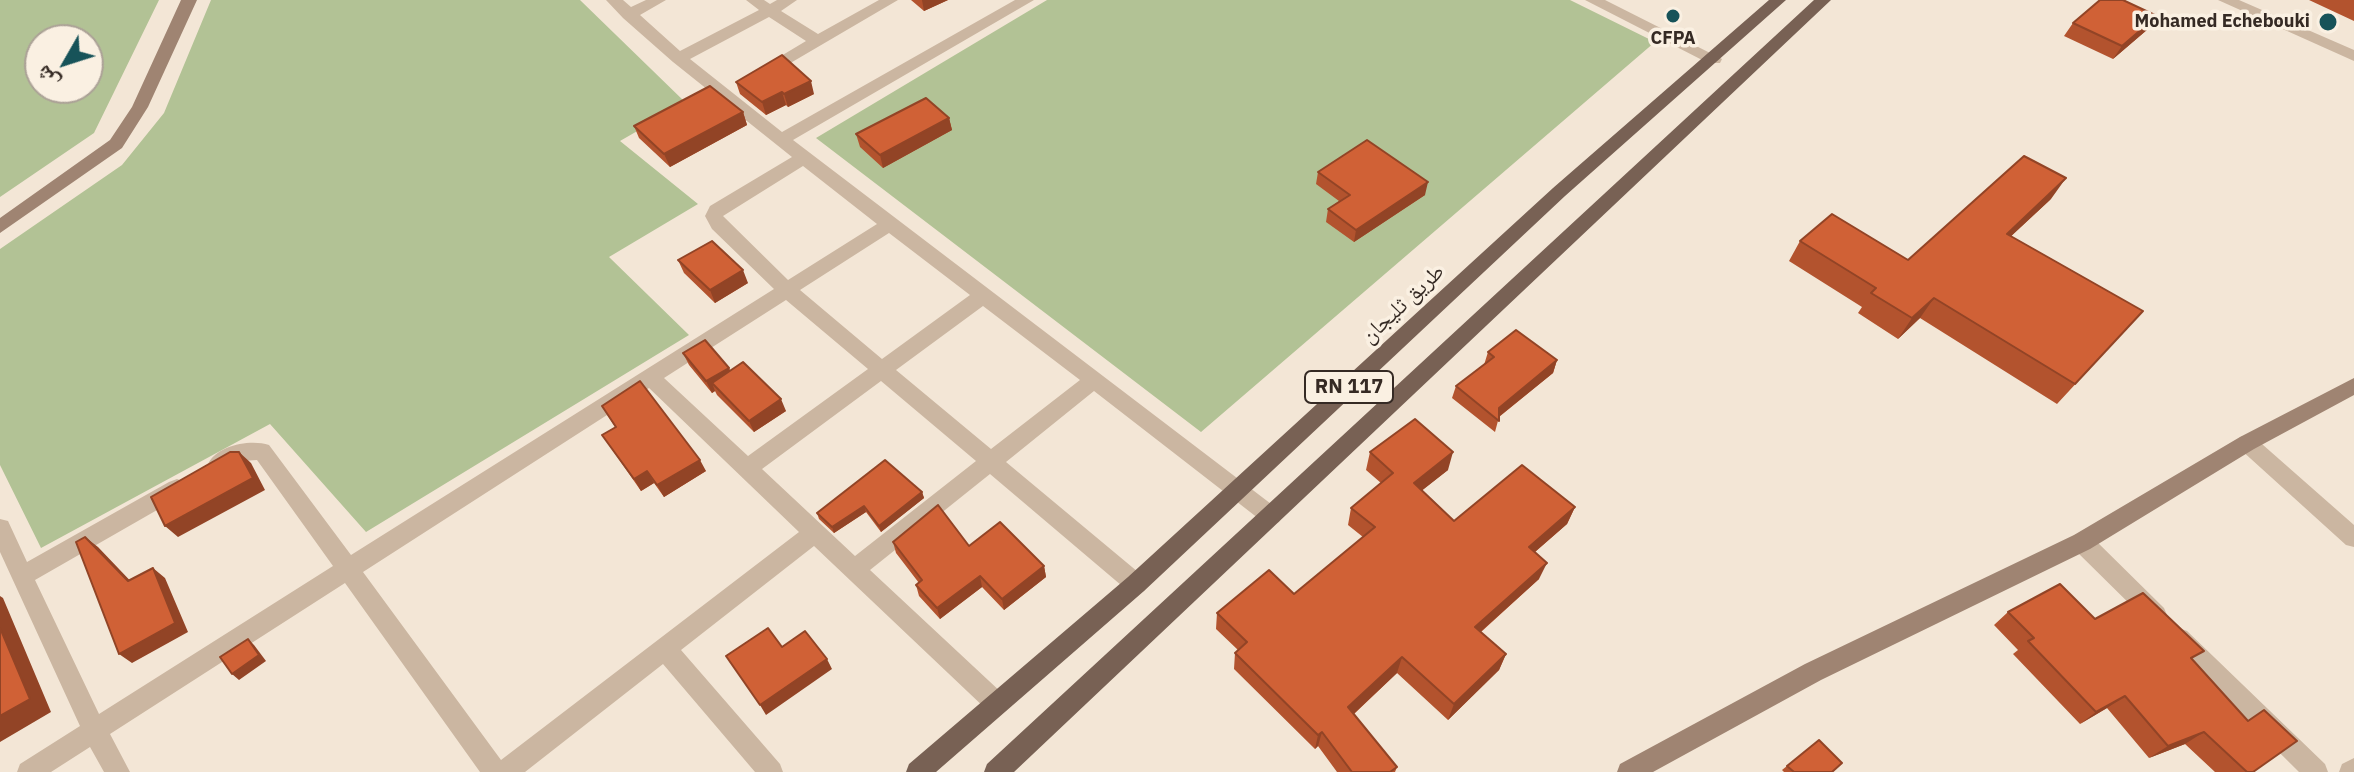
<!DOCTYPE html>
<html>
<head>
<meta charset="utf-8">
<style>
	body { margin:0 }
	#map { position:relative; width:2354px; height:772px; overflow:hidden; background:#f3e6d6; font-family:"IBM Plex Sans","Noto Naskh Arabic",sans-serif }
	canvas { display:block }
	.north { position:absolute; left:24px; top:24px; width:80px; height:80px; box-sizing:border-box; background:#faf0e2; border:2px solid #aba196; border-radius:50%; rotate:231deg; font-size:22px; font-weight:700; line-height:32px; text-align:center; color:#352a24 }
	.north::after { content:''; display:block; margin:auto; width:28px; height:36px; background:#175359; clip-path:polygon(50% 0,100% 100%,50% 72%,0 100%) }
</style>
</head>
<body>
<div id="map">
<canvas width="2354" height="772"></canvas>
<div class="north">ش</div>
</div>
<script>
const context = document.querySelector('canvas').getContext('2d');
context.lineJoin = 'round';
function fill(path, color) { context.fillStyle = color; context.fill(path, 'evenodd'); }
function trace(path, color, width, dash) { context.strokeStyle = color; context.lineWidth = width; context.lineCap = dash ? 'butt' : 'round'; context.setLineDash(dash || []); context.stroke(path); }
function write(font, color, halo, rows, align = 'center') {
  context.font = font + ' "IBM Plex Sans","Noto Naskh Arabic",sans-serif'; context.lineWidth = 7; context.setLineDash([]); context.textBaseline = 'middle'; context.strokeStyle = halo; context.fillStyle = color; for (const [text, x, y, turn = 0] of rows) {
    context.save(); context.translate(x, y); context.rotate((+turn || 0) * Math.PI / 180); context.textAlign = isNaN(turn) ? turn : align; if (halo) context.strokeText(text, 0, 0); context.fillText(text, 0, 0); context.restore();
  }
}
fill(new Path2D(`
	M0,0H159L94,133L0,197ZM40,40H88V88H40Z
	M211,0H580L686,103L620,141L698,204L609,257L689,335L366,532L270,424L41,548L0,465V249L122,165L164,113Z
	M1047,0H1570L1655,42L1201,432L816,138Z`), '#b2c295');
fill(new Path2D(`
	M606,0H623L631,7L646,0H666L640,15L680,51L759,10L746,0H764L770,4L777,0H797L781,11L818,34L879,0H898L770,75L764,76L756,71L806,41L769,17L690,59L782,132L1015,0H1034L793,140L1279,510L1282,516L1279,522L1271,525L1263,522L1094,391L1006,462L1144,577L1147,584L1144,591L1136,594L1128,591L990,474L870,570L1003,694L1007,702L1003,710L995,713L987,710L814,546L681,650L780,764L783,772H755L663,664L525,772H480L345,583L110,734L130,772H104L90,747L51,772H17L20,764L80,726L0,552V519L8,521L27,562L169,482L177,479L185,482L188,488L185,494L35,580L99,714L333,566L257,460L241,461L218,473L211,470L208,464C217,445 251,439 269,445L351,555L774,289L712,229L705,216L710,206L792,157L673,62L623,18ZM803,166L877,224L788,280L723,216ZM889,233L970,295L882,359L800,290ZM786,300L868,369L748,456L664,378ZM983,306L1080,380L991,449L896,370ZM881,381L976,461L855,556L762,469ZM649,388L799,532L501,760L363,572Z
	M1585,0H1605L1722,59L1720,63H1708Z
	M2218,0H2239L2354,50V61Z
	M2247,435L2254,437L2354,525V547L2346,545L2240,449L2237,443L2240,437Z
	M2082,533L2090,535L2164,608L2167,615L2164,622L2156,625L2148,622L2074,549L2071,542L2074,535Z
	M2179,628L2187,631L2325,764L2328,772H2299L2171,645L2167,638L2171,631Z
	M2354,758V772H2339L2342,764Z`), '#cbb6a1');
fill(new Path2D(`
	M181,0H197L148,107L122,148L0,233V218L110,140L132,107Z
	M2354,378V395L2254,449L2090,549L1821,680L1653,772H1617L1620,764L1805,664L2074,535L2240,437Z`), '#9f8472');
fill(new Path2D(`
	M1769,0H1786L1565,196L1144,591L936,772H906L909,764L1128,577L1553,188Z
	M1814,0H1831L1014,772H984L987,764Z`), '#786154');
fill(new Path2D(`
	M911,0H948L924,11Z
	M2309,0H2354V21Z
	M2073,23L2148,29L2113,59L2064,36Z
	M736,82L814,94L788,107L786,105L766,115L740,94Z
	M743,112L747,125L670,167L639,138L634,126Z
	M949,118L952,130L883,168L860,147L856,134Z
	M1318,172L1425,195L1354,242L1326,222L1328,209L1339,201L1316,184Z
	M2051,199L2011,236L2143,311L2057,404L1920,318L1898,339L1858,313L1862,307L1789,261L1800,241L1908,260Z
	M678,260L748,283L715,303L684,273Z
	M1488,352L1557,360L1553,373L1499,417L1495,432L1452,398L1456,386L1484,365Z
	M683,353L729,368L730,371L786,411L754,432L717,395L715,391L712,393L689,365Z
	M602,406L706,471L664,497L654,483L641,491L602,435L615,427Z
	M1370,452L1448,470L1422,490L1454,521L1575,507L1567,524L1535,552L1539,579L1481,632L1506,654L1499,670L1448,720L1397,673L1354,714L1397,767L1395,772H1337L1318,746L1315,749L1234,669L1235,653L1238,650L1216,629L1217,613L1294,594L1363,537L1348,525L1351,508L1381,483L1366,470Z
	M922,492L924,498L881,532L866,512L834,533L819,519L817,513Z
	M893,542L969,546L1044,566L1046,577L1004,610L982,587L940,619L919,596L916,585L919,583L896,553Z
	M2008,612L2095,619L2192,659L2253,772H2215L2185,744L2149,758L2107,708L2080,724L2013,654L2018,650L1994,625Z
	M1787,766L1832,772H1784L1782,770Z`), '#b3532e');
fill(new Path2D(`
	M922,0H948L924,11Z
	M2157,16L2148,29L2113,59L2122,46Z
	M811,81L814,94L788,107L784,94Z
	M782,92L786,105L766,115L762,102Z
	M743,112L747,125L670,167L664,154Z
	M949,118L952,130L883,168L880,155Z
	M2066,178L2051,199L1992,254L2007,234Z
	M1428,182L1425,195L1354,242L1356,230Z
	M743,270L748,283L715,303L710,290Z
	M1934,298L1920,318L1898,339L1912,318Z
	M1557,360L1553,373L1496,419L1499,408Z
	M729,368L734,380L712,383L715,391L712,393L706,381Z
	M781,399L786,411L754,432L749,421Z
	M239,452L251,463L265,490L178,537L165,526Z
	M1453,452L1448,470L1410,500L1414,483Z
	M700,460L706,471L664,497L657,485Z
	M647,471L654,483L641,491L634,479Z
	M922,492L924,498L881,532L879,526Z
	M864,506L866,512L834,533L832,527Z
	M1575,507L1567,524L1521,564L1529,547Z
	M85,537L98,547L140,591L128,581Z
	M1547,563L1539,579L1468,643L1475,627Z
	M1044,566L1046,577L1004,610L1002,599Z
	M153,568L165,578L188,632L132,663L119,654Z
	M980,576L982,587L940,619L937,608Z
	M0,596L3,598L51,712L0,742Z
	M248,639L254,645L266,661L239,680L232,674Z
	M1506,654L1499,670L1448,720L1454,704Z
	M1402,657L1397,673L1345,722L1348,707Z
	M827,659L832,669L766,715L760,705Z
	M2125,696L2107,708L2080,724L2096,712Z
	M1322,732L1318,746L1315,749L1318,735Z
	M2204,732L2185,744L2149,758L2168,746Z`), '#924426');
const building = new Path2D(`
	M2100,0H2123L2157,16L2122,46L2073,23Z
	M782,55L811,81L784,94L782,92L762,102L736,82Z
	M710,86L743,112L664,154L634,126Z
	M926,98L949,118L880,155L856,134Z
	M1367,140L1428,182L1356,230L1328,209L1350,195L1318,172Z
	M2024,156L2066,178L2007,234L2143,311L2075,384L1934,298L1912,318L1871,293L1876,288L1800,241L1832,214L1908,260Z
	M712,241L743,270L710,290L678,260Z
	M1516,330L1557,360L1499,408V421L1456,386L1494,357L1488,352Z
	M705,340L729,368L706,381L683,353Z
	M743,362L781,399L749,421L712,383Z
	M640,381L700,460L657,485L647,471L634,479L602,435L616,427L602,406Z
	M1415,419L1453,452L1414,483L1454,521L1522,465L1575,507L1529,547L1547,563L1475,627L1506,654L1454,704L1402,657L1348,707L1397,767L1390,772H1352L1322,732L1318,735L1235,653L1247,642L1217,613L1269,570L1294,594L1375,527L1351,508L1393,473L1370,452Z
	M230,452H239L253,478L165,526L151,497Z
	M885,460L922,492L879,526L864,506L832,527L817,513Z
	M938,505L969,546L1000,522L1044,566L1002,599L980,576L937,608L916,585L922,580L893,542Z
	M85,537L128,581L153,568L175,623L119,654L76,542Z
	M2060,584L2095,619L2143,593L2204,651L2191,658L2248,721L2264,710L2297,741L2253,772H2247L2204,732L2168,746L2125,696L2096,712L2028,641L2034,638L2008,612Z
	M0,628L30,699L0,716Z
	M768,628L782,647L805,631L827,659L760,705L726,656Z
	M248,639L259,655L232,674L220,657Z
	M1819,740L1842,763L1832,772H1794L1787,766Z`);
fill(building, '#d06136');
trace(building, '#924426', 2);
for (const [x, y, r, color] of [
	[1673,16,8,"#175359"],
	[2328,22,10,"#175359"]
]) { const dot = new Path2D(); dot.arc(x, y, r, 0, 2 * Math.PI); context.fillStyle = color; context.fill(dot); trace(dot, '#faf0e2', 3); }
write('bold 18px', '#352a24', '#faf0e2', [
	["Mohamed Echebouki",2310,22],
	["CFPA",1673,39,"center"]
], 'right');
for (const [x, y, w] of [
	[1349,387,88]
]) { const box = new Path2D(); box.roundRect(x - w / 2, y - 16, w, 32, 6); context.fillStyle = '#faf0e2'; context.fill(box); trace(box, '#352a24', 2); }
write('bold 20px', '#352a24', null, [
	["RN 117",1349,387]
]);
write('22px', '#352a24', '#faf0e2', [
	["طريق ثليجان",1403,304,-43]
]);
</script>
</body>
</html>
